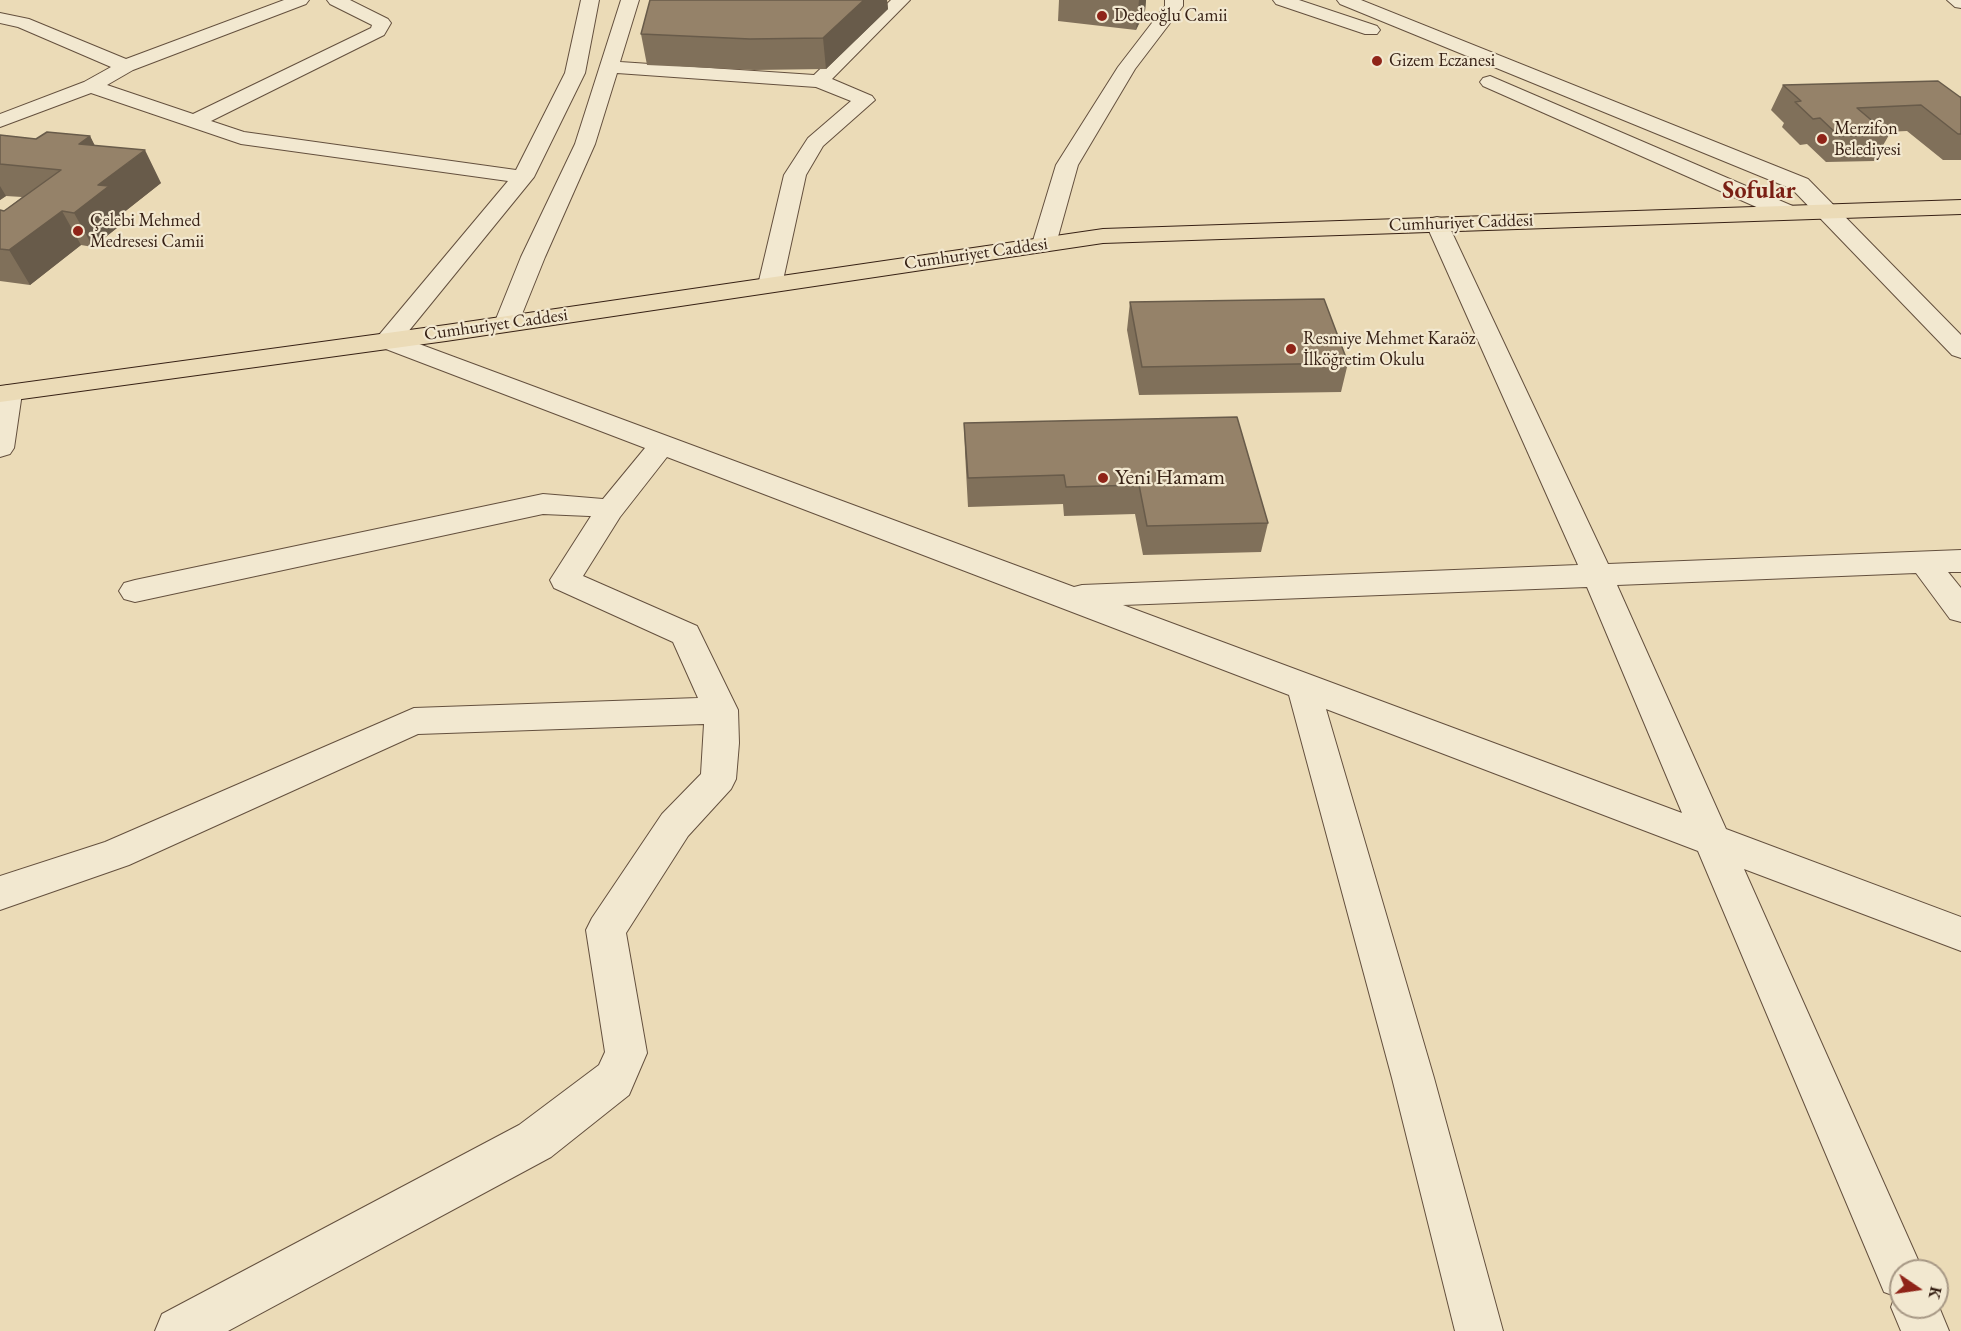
<!DOCTYPE html>
<html>
<head>
<meta charset="utf-8">
<style>
	body { margin:0 }
	#map { position:relative; width:1961px; height:1331px; overflow:hidden; background:#ebdbb7; font-family:"EB Garamond",serif }
	canvas { display:block }
	.north { position:absolute; left:1889px; top:1259px; width:60px; height:60px; box-sizing:border-box; background:#f2e8d0; border:2px solid #a79885; border-radius:50%; rotate:103deg; font-size:16px; font-weight:700; line-height:24px; text-align:center; color:#372115 }
	.north::after { content:''; display:block; margin:auto; width:21px; height:27px; background:#8f2418; clip-path:polygon(50% 0,100% 100%,50% 72%,0 100%) }
</style>
</head>
<body>
<div id="map">
<canvas width="1961" height="1331"></canvas>
<div class="north">K</div>
</div>
<script>
const context = document.querySelector('canvas').getContext('2d');
context.lineJoin = 'round';
function trace(path, color, width, dash) { context.strokeStyle = color; context.lineWidth = width; context.lineCap = dash ? 'butt' : 'round'; context.setLineDash(dash || []); context.stroke(path); }
function fill(path, color) { context.fillStyle = color; context.fill(path, 'evenodd'); }
function write(font, color, halo, rows, align = 'center') {
  context.font = font + ' "EB Garamond",serif'; context.lineWidth = 4.5; context.setLineDash([]); context.textBaseline = 'middle'; context.strokeStyle = halo; context.fillStyle = color; for (const [text, x, y, turn = 0] of rows) {
    context.save(); context.translate(x, y); context.rotate((+turn || 0) * Math.PI / 180); context.textAlign = isNaN(turn) ? turn : align; if (halo) context.strokeText(text, 0, 0); context.fillText(text, 0, 0); context.restore();
  }
}
const minor = new Path2D(`
	M284,0H309L306,4L133,70L107,85L193,114L371,28L372,25L330,4L327,0H350L388,19L391,23L384,35L211,121L244,132L516,170L565,73L581,0H599L585,73L534,177L403,338L1074,587L1082,585L1578,565L1426,224L1429,219L1437,217L1445,219L1448,224L1608,564L1961,550V572H1948L1961,588V622L1950,619L1916,573L1617,585L1726,829L1961,917V951L1744,869L1923,1271H1901V1307H1937V1302L1949,1331H1901L1891,1307L1895,1296L1884,1292L1698,851L1326,709L1434,1078L1503,1331H1455L1392,1078L1289,695L667,457L620,517L583,576L697,626L738,710L739,743L736,779L731,789L688,836L626,933L647,1053L629,1095L551,1157L228,1331H155L162,1314L519,1125L599,1065L605,1052L586,930L592,918L662,814L701,774L704,724L418,734L129,865L0,910V876L105,842L414,708L698,698L673,642L554,588L550,580L591,516H589L543,514L135,602L124,599L119,591L124,583L135,580L543,494L603,499L645,448L378,346L374,341L508,181L241,144L91,93L0,127V114L84,82L111,67L18,27L0,23V13L29,19L126,59ZM1587,587L1682,813L1123,605Z
	M621,0H639L620,62L814,75L891,0H910L832,79L872,96L875,100L823,146L806,175L782,285L779,290L770,292L761,290L758,285L784,175L808,138L851,101L816,87L617,73L595,144L545,257L518,324L515,329L506,331L497,329L494,324L521,257L575,144Z
	M1165,0H1183V6L1135,69L1078,165L1056,244L1052,249L1044,251L1036,249L1032,244L1056,165L1118,67L1165,6Z
	M1273,0H1299L1377,26L1380,30L1377,34H1365L1276,4Z
	M1337,0H1361L1808,179L1961,335V358L1952,355L1792,189L1340,4Z
	M1947,0H1961V8L1955,7Z
	M1490,76L1795,207L1798,212L1795,217L1787,219L1779,217L1483,86L1480,82L1483,78Z
	M9,385L18,387L22,393L14,448L10,454L0,457V387Z`);
const major = new Path2D(`
	M1961,200V214L1103,243L446,341L0,402V386L446,325L1103,229Z`);
trace(minor, '#64503e', 2);
trace(major, '#372115', 2);
fill(minor, '#f2e8d0');
fill(major, '#ebdbb7');
fill(new Path2D(`
	M650,0H887L888,9L826,69L754,70L647,65L641,34Z
	M1059,0H1146L1145,11L1136,30L1058,21Z
	M1783,85L1961,97V160H1943L1907,131L1885,132L1889,135L1874,161L1826,162L1807,144L1800,145L1782,127L1784,123L1771,110Z
	M0,135L36,139L90,136L94,145L161,183L123,213L127,220L93,247L81,245L30,285L0,281V210L4,211L22,197L6,196L0,200Z
	M1130,302L1348,363L1341,392L1139,395L1127,330Z
	M964,423L1268,523L1261,552L1143,555L1135,514L1064,516L1063,504L968,507L965,452Z`), '#80705a');
fill(new Path2D(`
	M864,0H887L888,9L826,69L823,38Z
	M1139,0H1146L1145,11L1136,30Z
	M90,136L107,169L79,144Z
	M145,150L161,183L123,213L127,220L93,247L74,213L98,185Z
	M0,186L6,196L0,200Z
	M62,211L81,245L30,285L9,250Z`), '#685b4a');
const building = new Path2D(`
	M650,0H864L823,38L750,39L641,34Z
	M1938,81L1960,97H1961V134H1958L1921,105L1857,108L1889,135L1839,136L1820,118L1813,119L1795,102L1801,101L1783,85Z
	M47,132L90,136L79,144L145,150L98,185L109,186L74,213L62,211L9,250L0,249V210L4,211L61,170L0,164V135L36,139Z
	M1324,299L1348,363L1142,367L1130,302Z
	M1237,417L1268,523L1147,526L1139,485L1066,487L1064,475L968,478L964,423Z`);
fill(building, '#958269');
trace(building, '#685b4a', 1.5);
for (const [x, y, r, color] of [
	[1102,16,6,"#8f2418"],
	[1377,61,6,"#8f2418"],
	[1822,139,6,"#8f2418"],
	[78,231,6,"#8f2418"],
	[1291,349,6,"#8f2418"],
	[1103,478,6,"#8f2418"]
]) { const dot = new Path2D(); dot.arc(x, y, r, 0, 2 * Math.PI); context.fillStyle = color; context.fill(dot); trace(dot, '#f2e8d0', 2); }
write('18px', '#372115', '#f2e8d0', [
	["Dedeoğlu Camii",1114,16],
	["Gizem Eczanesi",1389,61],
	["Merzifon",1834,129],
	["Belediyesi",1834,150],
	["Çelebi Mehmed",90,221],
	["Medresesi Camii",90,242],
	["Resmiye Mehmet Karaöz",1303,339],
	["İlköğretim Okulu",1303,360]
], 'left');
write('18px', '#372115', '#f2e8d0', [
	["Cumhuriyet Caddesi",1461,223,-2],
	["Cumhuriyet Caddesi",976,254,-8],
	["Cumhuriyet Caddesi",496,325,-8]
]);
write('22px', '#372115', '#f2e8d0', [
	["Yeni Hamam",1115,478]
], 'left');
write('bold 24px', '#7a1f14', '#f2e8d0', [
	["Sofular",1759,191]
]);
</script>
</body>
</html>
